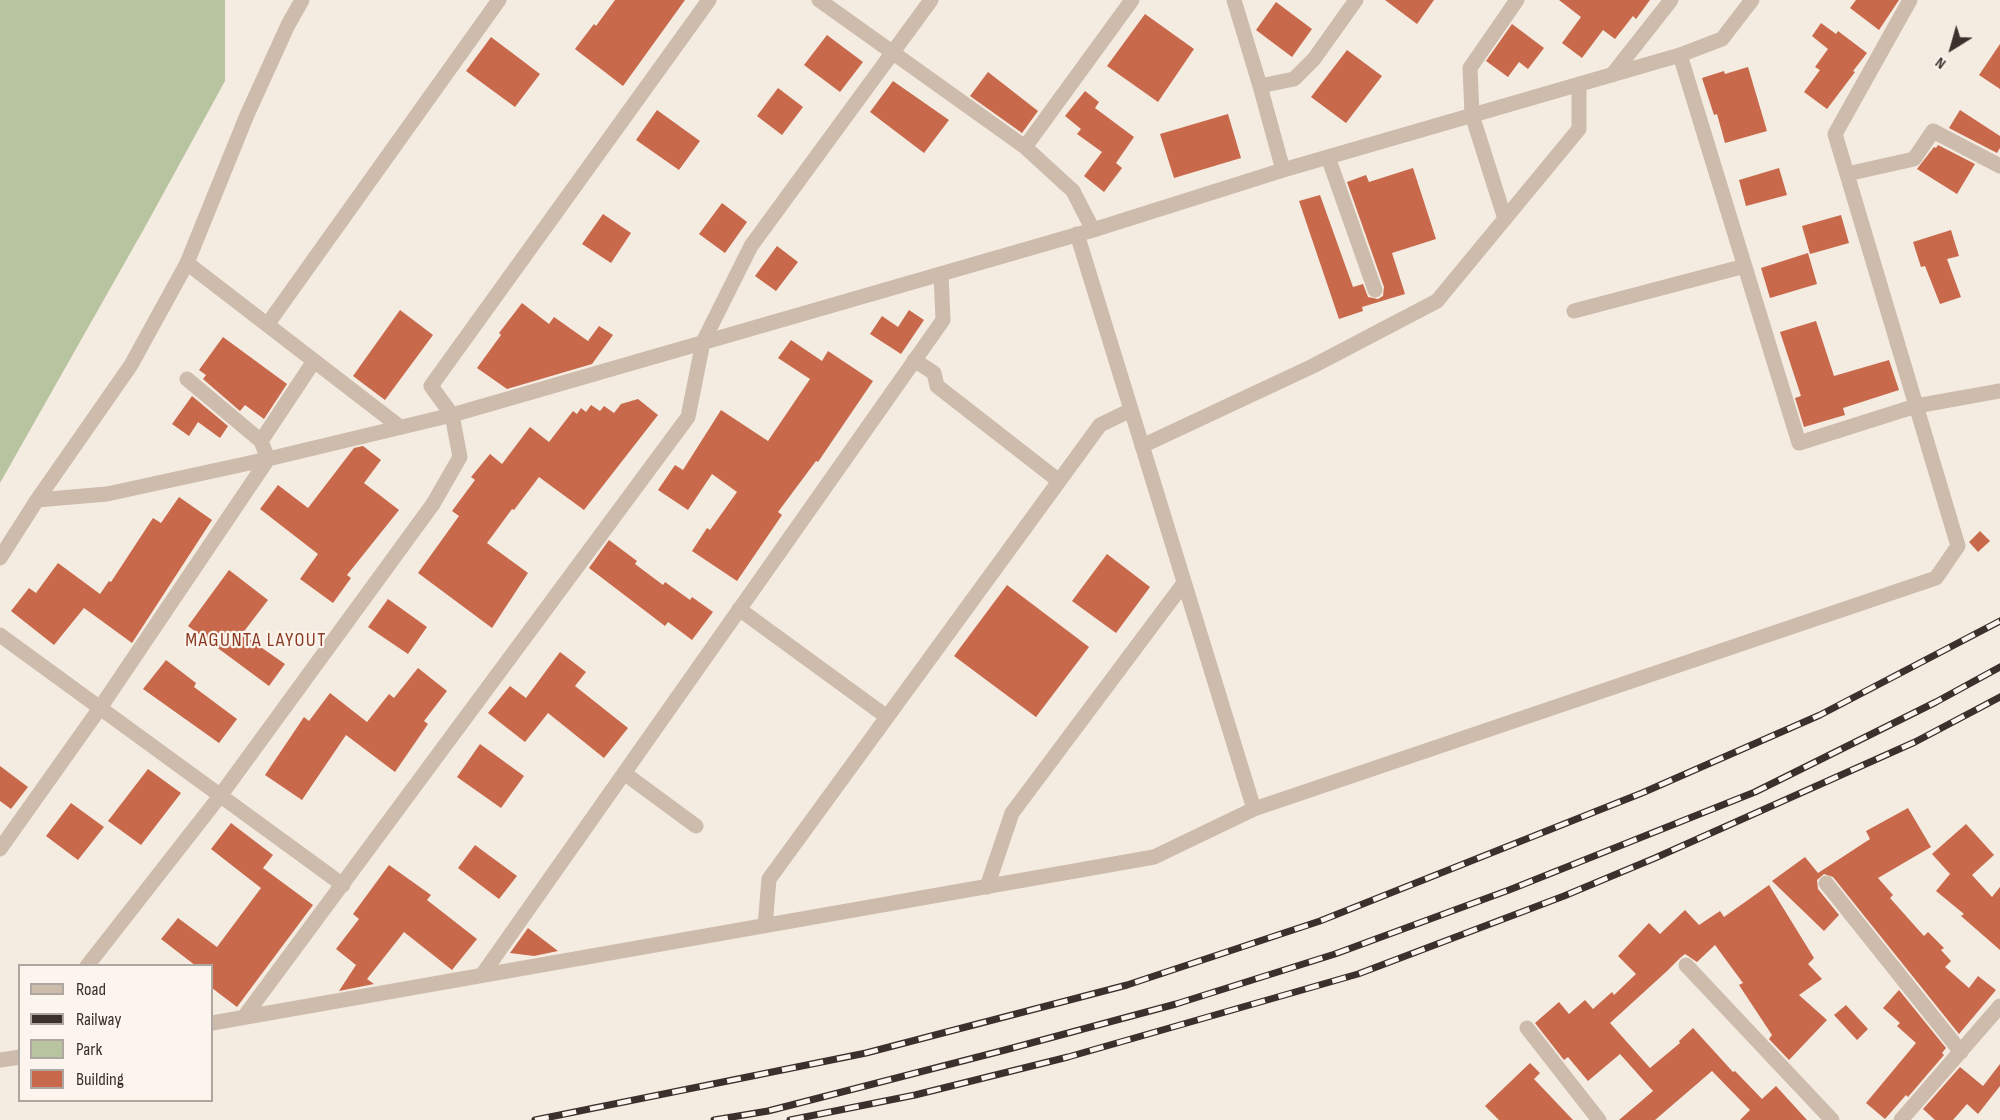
<!DOCTYPE html>
<html>
<head>
<meta charset="utf-8">
<style>
	body { margin:0 }
	#map { position:relative; width:2000px; height:1120px; overflow:hidden; background:#f4ebe1; font-family:"Sofia Sans Condensed",sans-serif }
	canvas { display:block }
	.legend { position:absolute; left:18px; top:964px; width:195px; height:138px; box-sizing:border-box; background:#fbf5ee; border:2px solid #aea6a0; margin:0; padding:8px 10px; list-style:none; font-size:18px; color:#3b302b }
	.legend li { display:flex; align-items:center; gap:12px; height:30px }
	.legend b { width:30px; border:2px solid #aea6a0 }
	.north { position:absolute; left:1922px; top:18px; width:60px; height:60px; -webkit-text-stroke:4px #fbf5ee; paint-order:stroke; rotate:217deg; font-size:16px; font-weight:700; line-height:24px; text-align:center; color:#3b302b }
	.north::after { content:''; display:block; margin:auto; width:21px; height:27px; background:#3b302b; clip-path:polygon(50% 0,100% 100%,50% 72%,0 100%) }
</style>
</head>
<body>
<div id="map">
<canvas width="2000" height="1120"></canvas>
<ul class="legend">
<li><b style="height:8px;background:#cdbbac"></b>Road</li>
<li><b style="height:8px;background:#3b302b"></b>Railway</li>
<li><b style="height:16px;background:#b8c4a0"></b>Park</li>
<li><b style="height:16px;background:#c8694b"></b>Building</li>
</ul>
<div class="north">N</div>
</div>
<script>
const context = document.querySelector('canvas').getContext('2d');
context.lineJoin = 'round';
function fill(path, color) { context.fillStyle = color; context.fill(path, 'evenodd'); }
function trace(path, color, width, dash) { context.strokeStyle = color; context.lineWidth = width; context.lineCap = dash ? 'butt' : 'round'; context.setLineDash(dash || []); context.stroke(path); }
function write(font, color, halo, rows, align = 'center') {
  context.font = font + ' "Sofia Sans Condensed",sans-serif'; context.lineWidth = 4.5; context.setLineDash([]); context.textBaseline = 'middle'; context.strokeStyle = halo; context.fillStyle = color; for (const [text, x, y, turn = 0] of rows) {
    context.save(); context.translate(x, y); context.rotate((+turn || 0) * Math.PI / 180); context.textAlign = isNaN(turn) ? turn : align; if (halo) context.strokeText(text, 0, 0); context.fillText(text, 0, 0); context.restore();
  }
}
fill(new Path2D(`
	M0,0H225V81L145,227L0,483Z`), '#b8c4a0');
fill(new Path2D(`
	M615,0H685L623,86L575,49L594,24L596,26Z
	M1385,0H1434L1417,24Z
	M1559,0H1650L1636,19L1633,16L1615,39L1603,30L1582,58L1562,43L1581,17Z
	M1856,0H1899L1879,30L1850,8Z
	M1276,2L1312,29L1292,57L1256,30Z
	M1145,14L1194,49L1158,102L1107,66Z
	M1821,23L1836,34L1838,31L1867,53L1853,71L1855,72L1827,109L1804,92L1820,70L1815,67L1828,49L1812,36Z
	M1512,24L1544,48L1528,69L1519,62L1508,77L1486,61Z
	M827,35L863,62L840,92L804,65Z
	M491,37L540,74L515,107L466,71Z
	M2000,44V89L1979,75Z
	M1347,50L1382,76L1346,123L1311,97Z
	M1748,67L1767,131L1725,143L1717,114L1714,115L1702,78L1724,71L1725,74Z
	M988,72L1038,111L1022,133L970,96Z
	M893,81L949,120L924,153L870,112Z
	M778,88L803,107L782,135L757,116Z
	M1085,91L1099,102L1095,108L1134,137L1116,163L1122,168L1104,192L1084,176L1102,152L1077,134L1081,129L1065,116Z
	M657,110L700,141L679,170L636,140Z
	M1960,110L2000,136V148L1997,153L1949,128Z
	M1228,114L1241,158L1174,178L1160,134Z
	M1938,145L1975,164L1957,194L1917,169L1934,147L1936,148Z
	M1413,168L1436,239L1392,253L1405,294L1362,307L1363,311L1339,319L1299,201L1320,195L1353,287L1363,284L1368,297L1378,299L1383,296L1384,287L1347,182L1366,175L1369,182Z
	M1779,168L1787,195L1746,206L1739,180Z
	M722,203L747,222L725,253L699,234Z
	M603,214L631,233L611,263L582,244Z
	M1841,215L1849,243L1810,254L1802,226Z
	M1951,230L1959,256L1947,259L1961,297L1940,304L1925,266L1921,267L1913,242Z
	M777,246L798,262L776,291L755,276Z
	M1808,253L1817,284L1770,298L1761,268Z
	M522,303L549,324L554,317L588,341L599,326L613,335L592,364L507,389L477,368L501,335L499,333Z
	M400,310L433,335L385,400L353,376Z
	M909,310L924,320L901,354L870,334L882,316L898,327Z
	M1816,321L1834,376L1889,360L1899,390L1843,408L1845,415L1804,427L1795,398L1801,396L1780,332Z
	M223,337L287,384L264,419L245,405L240,411L203,379L206,375L199,370Z
	M791,340L822,361L828,351L873,381L818,462L816,461L778,512L782,515L737,581L692,551L707,528L710,530L737,492L712,474L688,510L658,490L675,465L683,470L721,410L768,441L810,379L778,358Z
	M192,396L228,426L220,438L198,422L189,436L172,424Z
	M638,399L658,415L584,510L539,477L514,510L512,509L487,543L528,573L492,628L418,573L459,516L452,511L475,480L471,477L490,454L502,464L530,427L549,442L573,411L577,414L581,408L586,412L591,405L600,411L604,406L614,413L621,404Z
	M363,446L381,460L364,483L399,510L347,575L351,578L333,603L300,579L318,554L260,509L278,485L308,508L354,448Z
	M179,497L212,520L132,643L84,608L54,645L11,611L29,588L36,593L58,563L100,594L109,581L111,582L153,518L161,523Z
	M1980,531L1990,541L1978,552L1969,542Z
	M609,540L637,561L635,564L663,585L665,582L690,600L692,597L713,612L692,640L668,622L665,626L589,568Z
	M1107,554L1150,587L1116,633L1072,601Z
	M229,570L268,600L242,634L285,664L269,686L188,626Z
	M1007,585L1089,647L1036,717L954,656Z
	M388,599L427,627L408,654L368,627Z
	M560,652L586,672L575,686L628,728L604,758L548,713L525,742L488,713L510,686L526,698Z
	M166,660L196,683L194,687L237,719L219,743L143,689Z
	M418,668L447,691L424,721L428,724L395,772L346,735L302,800L265,775L304,717L309,721L330,693L367,722L389,694L394,698Z
	M480,744L524,776L501,808L457,777Z
	M0,766L28,787L11,809L0,801Z
	M148,769L181,793L141,845L108,821Z
	M71,803L104,827L78,860L46,836Z
	M1908,808L1931,847L1878,878L1893,895L1890,898L1914,925L1924,936L1928,932L1944,948L1941,950L1951,961L1945,967L1969,988L1978,976L1996,990L1959,1034L1833,877L1824,874L1817,880L1818,889L1839,915L1824,931L1772,881L1805,857L1818,873L1870,839L1866,831Z
	M231,823L273,855L263,868L313,905L237,1007L212,988V966H196L161,939L178,918L217,947L261,888L211,849Z
	M1966,824L1994,855L1972,875L1992,897L2000,887V950L1961,916L1964,914L1936,891L1950,874L1932,854Z
	M475,845L517,876L499,899L458,868Z
	M389,865L431,895L427,900L477,939L452,970L404,932L367,979L374,984L339,991L356,965L336,949L359,919L353,914Z
	M1769,885L1814,958L1808,964L1822,979L1799,995L1827,1020L1789,1060L1769,1039L1772,1035L1739,985L1743,983L1715,945L1697,962L1685,954L1680,958L1666,972L1610,1023L1650,1068L1680,1043L1679,1041L1693,1028L1733,1072L1735,1071L1762,1099L1776,1086L1807,1120H1740L1750,1110L1712,1071L1655,1120H1619L1653,1091L1620,1054L1588,1081L1568,1057L1564,1060L1535,1023L1559,1002L1569,1014L1585,1000L1593,1009L1612,992L1614,995L1636,974L1618,956L1649,923L1660,934L1685,910L1699,925L1720,911L1724,917Z
	M528,928L558,951L534,956L510,953Z
	M1899,990L1946,1048L1942,1053L1944,1055L1908,1097L1906,1095L1885,1119L1866,1103L1916,1043L1897,1026L1900,1023L1883,1008Z
	M1846,1005L1868,1029L1857,1040L1834,1015Z
	M1530,1063L1540,1073L1534,1079L1573,1120H1499L1485,1106Z
	M2000,1064V1086L1978,1114L1967,1104L1953,1120H1935L1923,1109L1960,1067L1983,1086Z`), '#c8694b');
trace(new Path2D(`
	M819,0L1025,147L1073,191L1093,230
	M1234,0L1260,86L1283,170
	M1680,55L1799,443L1916,406L2000,391
	M1612,75L1671,0
	M1260,86L1294,79L1314,59L1356,0
	M1025,147L1132,0
	M1328,157L1375,290
	M1847,174L1914,159L1933,131L2000,166
	M1505,219L1472,115L1470,68L1517,0
	M1077,234L1254,809
	M187,263L400,427
	M1574,311L1745,266
	M267,325L499,0
	M914,360L934,373L937,386L1059,481
	M187,379L261,441L314,361
	M1142,446L1313,366L1437,301L1579,129V84
	M37,500L107,494L268,459L452,415L1093,230L1283,170L1680,55L1722,39L1752,0
	M0,558L37,500L131,365L187,263L247,115L288,25L302,0
	M739,609L887,717
	M0,635L343,885
	M624,773L696,826
	M0,849L100,708L268,459L261,441
	M1826,883L1961,1052
	M987,887L1012,813L1184,583
	M765,926L769,879L1100,425L1131,410
	M1686,965L1832,1120
	M87,966L220,796L433,504L460,457L452,415L431,386L709,0
	M482,975L943,320L941,274
	M244,1017L688,417L703,342L751,246L931,0
	M212,1023L1154,857L1254,809L1936,578L1958,546L1835,134L1910,0
	M1527,1028L1599,1120
	M0,1060L20,1057
	M1901,1120L2000,1006`), '#cdbbac', 15);
const rail = new Path2D(`
	M535,1120L866,1053L1127,985L1320,921L1642,793L1820,715L2000,621
	M714,1120L768,1111L1005,1050L1176,1004L1335,954L1509,890L1755,792L1936,702L2000,667
	M790,1120L915,1095L1068,1057L1358,974L1564,896L1655,858L1915,742L2000,697`);
trace(rail, '#3b302b', 7);
trace(rail, '#fbf5ee', 4.5, [14]);
context.letterSpacing = '1.5px';
write('20px', '#8c3b22', '#fbf5ee', [
	["MAGUNTA LAYOUT",256,641]
]);
context.letterSpacing = '0px';
</script>
</body>
</html>
